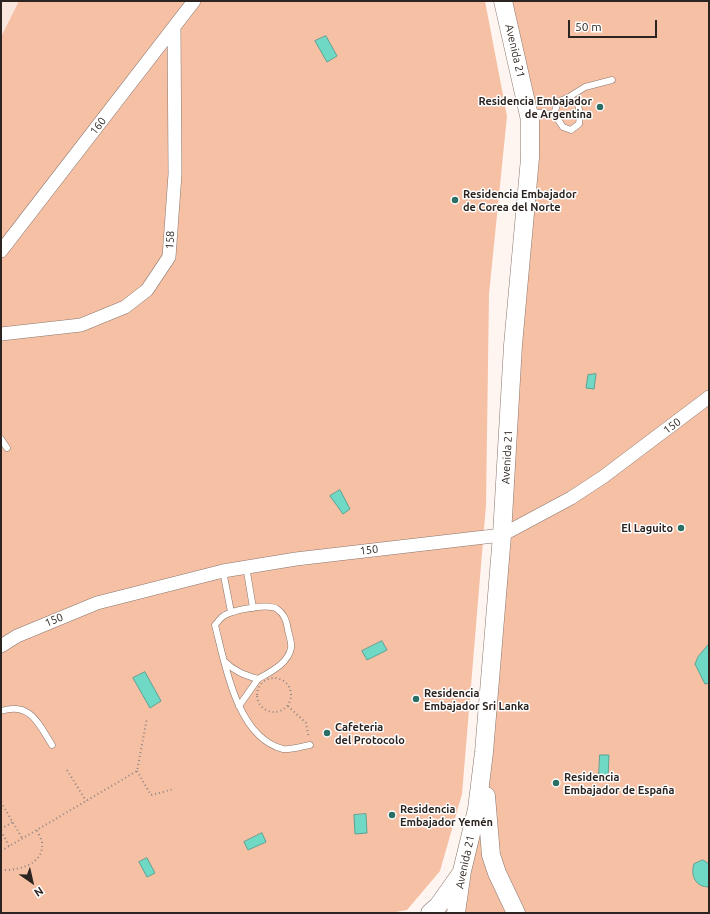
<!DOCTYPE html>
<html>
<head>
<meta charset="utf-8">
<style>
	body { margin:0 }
	#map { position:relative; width:710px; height:914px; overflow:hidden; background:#fef5f0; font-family:Ubuntu,sans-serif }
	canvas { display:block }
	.frame { position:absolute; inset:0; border:2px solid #2c2420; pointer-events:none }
	.north { position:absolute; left:12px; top:862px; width:40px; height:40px; -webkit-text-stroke:3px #fff; paint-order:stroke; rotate:146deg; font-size:11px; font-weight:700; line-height:16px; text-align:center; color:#2c2420 }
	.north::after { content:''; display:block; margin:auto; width:14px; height:18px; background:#2c2420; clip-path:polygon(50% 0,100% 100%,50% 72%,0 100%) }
	.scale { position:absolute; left:568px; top:20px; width:89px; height:18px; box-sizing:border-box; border:2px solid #2c2420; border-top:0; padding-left:5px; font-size:12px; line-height:14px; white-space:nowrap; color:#2c2420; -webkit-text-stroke:3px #fff; paint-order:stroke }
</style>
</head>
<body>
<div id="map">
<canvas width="710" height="914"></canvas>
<div class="frame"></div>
<div class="north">N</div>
<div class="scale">50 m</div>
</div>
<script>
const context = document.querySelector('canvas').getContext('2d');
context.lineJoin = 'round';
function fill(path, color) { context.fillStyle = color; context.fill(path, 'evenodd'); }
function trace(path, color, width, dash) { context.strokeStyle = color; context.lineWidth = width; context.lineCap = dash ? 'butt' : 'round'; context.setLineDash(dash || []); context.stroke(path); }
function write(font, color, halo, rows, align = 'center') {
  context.font = font + ' Ubuntu,sans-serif'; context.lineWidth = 3; context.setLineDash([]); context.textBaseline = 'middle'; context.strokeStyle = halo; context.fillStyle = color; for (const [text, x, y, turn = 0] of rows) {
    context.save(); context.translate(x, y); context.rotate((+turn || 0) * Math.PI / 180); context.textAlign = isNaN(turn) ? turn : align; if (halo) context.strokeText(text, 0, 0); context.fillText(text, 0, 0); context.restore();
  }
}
fill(new Path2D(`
	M1,1H19L1,37Z`), '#f9e7de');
fill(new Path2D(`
	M19,1H485L507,116L489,294L486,505L462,794L440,871L407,910L390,913H1V37Z
	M503,1H709V913H456L477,809L530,120Z`), '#f6c0a5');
const water = new Path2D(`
	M326,36L337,56L327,62L315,41Z
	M596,374L594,389L586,388L588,375Z
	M340,490L350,509L343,514L330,496Z
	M382,641L387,650L367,660L362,651Z
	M709,644V683L705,684L695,664L698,657Z
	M145,672L161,701L150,708L133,678Z
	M600,755H609L608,777L599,776Z
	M366,814L367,833L355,834L354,815Z
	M262,833L266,842L248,850L244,842Z
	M147,858L155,873L147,877L139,862Z
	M703,860L709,864V887C696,887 690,876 694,864Z`);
fill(water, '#6fd9c6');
trace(water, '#5ba394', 1);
const lane = new Path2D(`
	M569,97L585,87L612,80
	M530,112L554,114L563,127L571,130L579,124L580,115L578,104L569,97L558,102L554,114
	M1,439L7,448
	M246,566L253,608
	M223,571L231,612
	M224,661C234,671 244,675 258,679C270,672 288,664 291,648C292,643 289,635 288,630C287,622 285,614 277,609C268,603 229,610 221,618C219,620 217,623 215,625C225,664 237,738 283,749C291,750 303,746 310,745
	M239,706L258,679
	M1,711C30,701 39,724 52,745`);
const street = new Path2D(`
	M1,251L194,1
	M1,334L81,325L125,307L147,290L169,257L175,174L174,28
	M1,646L17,636L97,603L223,571L296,559L502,535L571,498L603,477L709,397`);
const secondary = new Path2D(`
	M486,796L491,855L497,873L516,913
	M430,913L438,906L460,875
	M456,913L462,871L477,809L484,752L502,535L513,345L530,158V120L503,1`);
trace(lane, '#89756b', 7);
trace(street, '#89756b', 14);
trace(secondary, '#89756b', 19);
trace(new Path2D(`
	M257 695a17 17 0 1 1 34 0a17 17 0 1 1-34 0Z
	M288,706L306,723L309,738
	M67,770L86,801
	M137,771L151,795L174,789
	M1,802L22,838
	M1,829L13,822
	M1,831L9,846
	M1,851L137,771L147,718
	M1,870C18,871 45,864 42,842C41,838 38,833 37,830`), '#8e8581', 2, [1, 3]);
trace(lane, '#fff', 6);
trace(street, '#fff', 13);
trace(secondary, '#fff', 18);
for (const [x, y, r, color] of [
	[600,107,4,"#2a6f64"],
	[455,200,4,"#2a6f64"],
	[681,528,4,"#2a6f64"],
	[416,699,4,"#2a6f64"],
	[327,733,4,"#2a6f64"],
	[556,783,4,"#2a6f64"],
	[392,815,4,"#2a6f64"]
]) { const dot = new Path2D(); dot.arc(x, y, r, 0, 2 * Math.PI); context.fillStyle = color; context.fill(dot); trace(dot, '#fff', 1.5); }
write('11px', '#2c2420', '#fff', [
	["Avenida 21",515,51,77],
	["160",98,126,-52],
	["158",170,240,-86],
	["150",672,426,-37],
	["Avenida 21",507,457,-87],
	["150",369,550,-7],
	["150",54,620,-23],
	["Avenida 21",465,862,-78]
]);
write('bold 11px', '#2c2420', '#fff', [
	["Residencia Embajador",592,101,"right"],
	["de Argentina",592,114,"right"],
	["Residencia Embajador",463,194],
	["de Corea del Norte",463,207],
	["El Laguito",673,528,"right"],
	["Residencia",424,693],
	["Embajador Sri Lanka",424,706],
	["Cafeteria",335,727],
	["del Protocolo",335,740],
	["Residencia",564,777],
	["Embajador de España",564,790],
	["Residencia",400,809],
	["Embajador Yemén",400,822]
], 'left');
</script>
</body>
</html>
